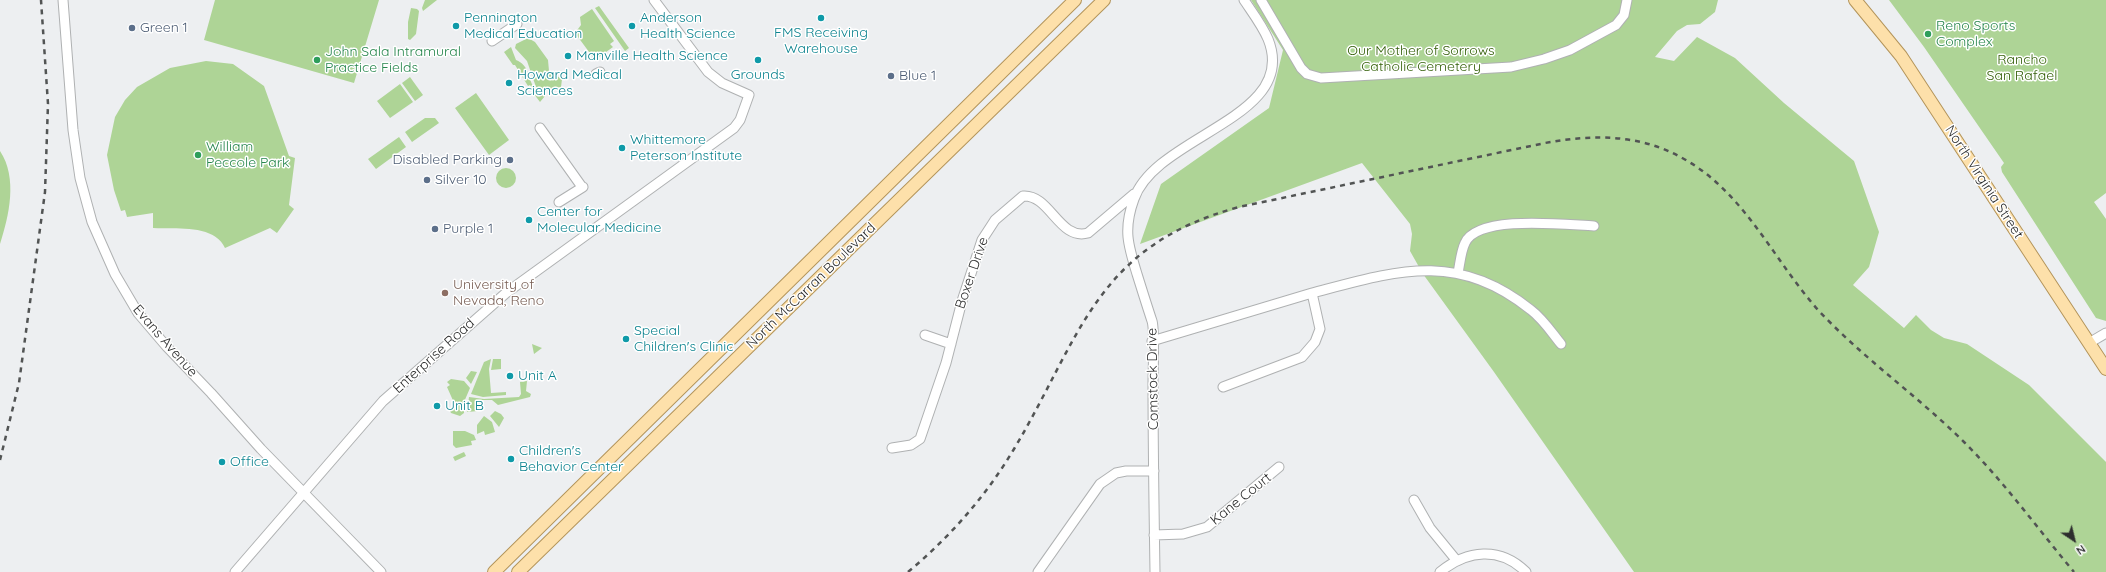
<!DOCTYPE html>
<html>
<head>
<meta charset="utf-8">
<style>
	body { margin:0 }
	#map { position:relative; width:2106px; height:572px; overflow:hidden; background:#edeff1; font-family:Quicksand,sans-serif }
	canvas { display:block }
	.north { position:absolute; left:2054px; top:520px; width:40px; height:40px; -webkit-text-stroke:3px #fff; paint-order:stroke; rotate:145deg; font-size:11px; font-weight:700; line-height:16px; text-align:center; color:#2d2e2e }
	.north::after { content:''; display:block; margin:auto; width:14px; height:18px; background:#2d2e2e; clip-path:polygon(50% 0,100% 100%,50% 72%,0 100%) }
</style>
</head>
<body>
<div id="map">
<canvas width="2106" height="572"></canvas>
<div class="north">N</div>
</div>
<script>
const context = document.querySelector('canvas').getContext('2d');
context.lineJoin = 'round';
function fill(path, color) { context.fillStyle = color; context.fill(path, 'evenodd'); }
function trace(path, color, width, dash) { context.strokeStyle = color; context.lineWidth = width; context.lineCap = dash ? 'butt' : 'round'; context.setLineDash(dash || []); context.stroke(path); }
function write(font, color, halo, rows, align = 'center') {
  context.font = font + ' Quicksand,sans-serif'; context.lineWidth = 3; context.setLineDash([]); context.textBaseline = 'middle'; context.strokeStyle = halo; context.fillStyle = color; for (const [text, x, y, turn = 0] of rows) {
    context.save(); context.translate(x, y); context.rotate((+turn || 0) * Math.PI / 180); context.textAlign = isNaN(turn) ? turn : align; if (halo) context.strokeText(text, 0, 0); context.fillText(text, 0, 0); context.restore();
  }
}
fill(new Path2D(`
	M215,0H379L354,83L204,40Z
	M425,0H437L423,11L422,8Z
	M1251,0H1718L1715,12L1700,24L1687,25L1677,31L1655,57L1674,61L1697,37L1735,58L1784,103L1854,161L1879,232L1869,267L1853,285L1904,328L1916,315L1931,330L1944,338L1967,344L2029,385L2106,462V572H1634L1494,372L1423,274L1410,251L1412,234L1410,224L1362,163L1140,244L1161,184L1269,108L1283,50Z
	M1889,0H2106V193L2094,202L2106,219V321L2096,318L2002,172L2001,167L2004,163L1924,47Z
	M599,6L629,48L625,51L595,8Z
	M411,8L417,9L419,11L416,34L410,40L408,39V22Z
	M592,9L614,41L610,44L613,47L595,60L575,33L581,25L580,17Z
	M528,38L535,42L548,60L549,71L562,79L561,87L544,91L536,87L527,61L515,48L516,44Z
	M511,47L516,60C529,65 528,77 533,86C535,91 541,93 545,96L540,102L531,90L532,88L530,85L528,86L515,65H513L504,52Z
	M206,61L233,64L264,86L289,156L295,158L289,205L294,209L277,233L270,228L225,248C215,224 175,229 153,228V213L127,217L125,210L121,211L114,190L107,155L115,117L125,100L137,87L170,68Z
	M410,77L423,95L415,101L402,83Z
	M400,84L413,102L390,118L377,101Z
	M476,93L509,140L489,155L455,108Z
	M425,118H435L439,123L412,142L405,132Z
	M399,137L406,147L376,169L368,159Z
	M0,151C18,178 9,216 0,244Z
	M496 178a10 10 0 1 1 20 0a10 10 0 1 1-20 0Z
	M532,344L542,348L534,354Z
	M491,359L489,369L491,393L506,392V395L483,397L471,394L484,362Z
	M493,359H501V369L491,370Z
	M471,371L477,372L471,384L466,378Z
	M451,379L464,381L470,388L464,402V413L460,416L451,413L449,409L455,405L447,387L450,385L447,382Z
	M527,381L526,391L531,394L530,397L498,405L492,400H482L478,411L467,412L469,397L484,399L519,397L521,394L520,382Z
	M495,411L501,414L504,418L499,427L490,416Z
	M484,416L492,422L495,432L485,435L484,431L477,434V425Z
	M453,431H465L474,435L476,440L471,441L472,445L456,448L453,445Z
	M464,452L466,456L455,461L453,457Z`), '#aed496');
const minor = new Path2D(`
	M63,0L73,130L80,178L92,222L115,274L138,313L167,347L211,393L261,449L381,572
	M1261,0L1301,68L1307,74L1321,78L1511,67L1544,59L1570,50L1616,25L1624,15L1627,0
	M492,41L517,24
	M596,74L600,72
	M540,128L582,187
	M559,202L583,187
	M1458,273C1460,263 1461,251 1465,243C1478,214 1567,225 1594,226
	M1312,293C1396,271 1456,250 1531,310C1543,319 1552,333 1561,344
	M925,335L951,344
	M1152,341L1312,293L1320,329L1315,342L1302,357L1223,387
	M2089,343L2106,333
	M892,448L911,445L920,439L946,363L962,301L982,240L995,220L1023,196C1050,194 1059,241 1088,233L1134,194
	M1414,500L1430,528L1457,561
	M1154,535L1183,534L1207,527L1279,467
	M235,572L383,401L506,293L734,128L740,120L749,95L722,83L708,72L654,0
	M1038,572L1100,484L1116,473L1126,471H1154
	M1155,572C1154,509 1153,446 1153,383C1153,370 1155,330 1152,321C1147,306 1142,290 1137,274C1128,245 1123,229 1134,199C1156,135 1300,118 1268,39C1262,25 1252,12 1244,0
	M1440,572C1467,550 1500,546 1526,572`);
const major = new Path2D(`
	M1855,0L1901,56L2106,369
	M494,572L1075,0
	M518,572L1104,0`);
trace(minor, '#afb1b2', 11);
trace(major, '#b3945a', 14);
trace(minor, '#fff', 9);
trace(major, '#fde0aa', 12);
trace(new Path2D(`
	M0,460L19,383L45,192L48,104L41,0
	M908,572C950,537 986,496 1014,449C1081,337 1095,246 1239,207L1545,143C1593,134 1641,134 1684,159C1745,193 1774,261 1819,311C1864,359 1919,397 1965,443C2005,483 2038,529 2074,572`), '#525454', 2.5, [5, 5]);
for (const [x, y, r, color] of [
	[821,18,4,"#0f9aa8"],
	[456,26,4,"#0f9aa8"],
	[632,26,4,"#0f9aa8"],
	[132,28,4,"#5c6f8a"],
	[1928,34,4,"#2e9e5b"],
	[568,56,4,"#0f9aa8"],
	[317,60,4,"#2e9e5b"],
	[758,60,4,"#0f9aa8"],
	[891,76,4,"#5c6f8a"],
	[509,83,4,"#0f9aa8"],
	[622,148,4,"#0f9aa8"],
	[198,155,4,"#2e9e5b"],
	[510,160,4,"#5c6f8a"],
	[427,180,4,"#5c6f8a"],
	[529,220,4,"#0f9aa8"],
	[435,229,4,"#5c6f8a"],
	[445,293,4,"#8d6e63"],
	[626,339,4,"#0f9aa8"],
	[510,376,4,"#0f9aa8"],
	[437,406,4,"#0f9aa8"],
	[511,459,4,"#0f9aa8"],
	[222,462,4,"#0f9aa8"]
]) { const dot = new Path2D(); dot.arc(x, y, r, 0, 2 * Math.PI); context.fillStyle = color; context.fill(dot); trace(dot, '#fff', 1.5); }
write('14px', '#0d838f', '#fff', [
	["Pennington",464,18],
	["Medical Education",464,34],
	["Anderson",640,18],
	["Health Science",640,34],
	["FMS Receiving",821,33,"center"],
	["Warehouse",821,49,"center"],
	["Manville Health Science",576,56],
	["Howard Medical",517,75],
	["Sciences",517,91],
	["Grounds",758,75,"center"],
	["Whittemore",630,140],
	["Peterson Institute",630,156],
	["Center for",537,212],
	["Molecular Medicine",537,228],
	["Special",634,331],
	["Children's Clinic",634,347],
	["Unit A",518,376],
	["Unit B",445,406],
	["Children's",519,451],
	["Behavior Center",519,467],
	["Office",230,462]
], 'left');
write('14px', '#27864d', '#fff', [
	["Reno Sports",1936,26],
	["Complex",1936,42],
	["John Sala Intramural",325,52],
	["Practice Fields",325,68],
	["William",206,147],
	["Peccole Park",206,163]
], 'left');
write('14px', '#4e5e75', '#fff', [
	["Green 1",140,28],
	["Blue 1",899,76],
	["Disabled Parking",502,160,"right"],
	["Silver 10",435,180],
	["Purple 1",443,229]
], 'left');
write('14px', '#346009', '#fff', [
	["Our Mother of Sorrows",1421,51],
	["Catholic Cemetery",1421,67],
	["Rancho",2022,60],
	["San Rafael",2022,76]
]);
write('14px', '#2d2e2e', '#fff', [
	["North Virginia Street",1984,182,57],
	["Boxer Drive",972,273,-71],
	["North McCarran Boulevard",811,286,-44],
	["Evans Avenue",165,341,49],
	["Enterprise Road",434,356,-42],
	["Comstock Drive",1153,379,-91],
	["Kane Court",1241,499,-39]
]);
write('14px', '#785e54', '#fff', [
	["University of",453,285],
	["Nevada, Reno",453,301]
], 'left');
</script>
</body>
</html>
